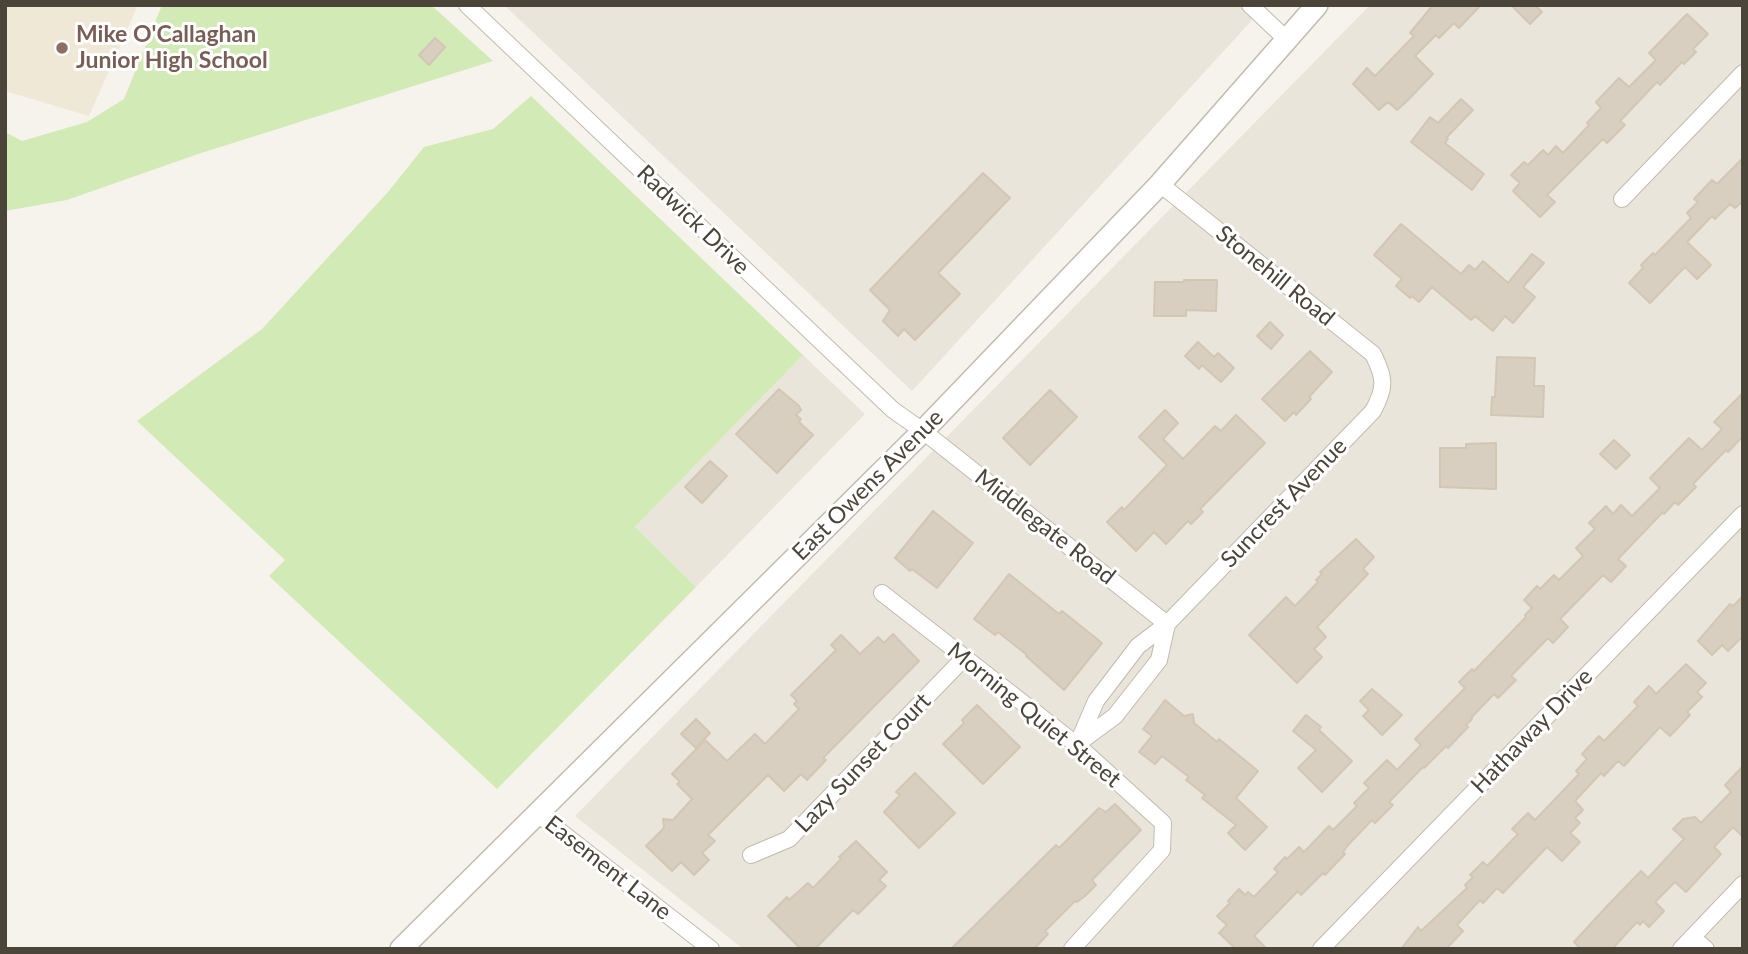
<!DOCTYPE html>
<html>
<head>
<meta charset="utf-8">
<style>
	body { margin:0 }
	#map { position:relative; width:1748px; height:954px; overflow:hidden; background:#f6f3ec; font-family:Lato,sans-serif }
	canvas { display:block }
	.frame { position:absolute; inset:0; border:7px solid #4b4439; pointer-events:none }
</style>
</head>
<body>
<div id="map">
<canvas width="1748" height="954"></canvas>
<div class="frame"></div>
</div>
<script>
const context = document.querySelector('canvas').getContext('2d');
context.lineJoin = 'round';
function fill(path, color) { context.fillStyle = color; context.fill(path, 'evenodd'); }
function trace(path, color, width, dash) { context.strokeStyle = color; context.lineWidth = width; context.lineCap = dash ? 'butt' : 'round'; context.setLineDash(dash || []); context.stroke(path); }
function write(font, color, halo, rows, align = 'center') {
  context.font = font + ' Lato,sans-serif'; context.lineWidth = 6; context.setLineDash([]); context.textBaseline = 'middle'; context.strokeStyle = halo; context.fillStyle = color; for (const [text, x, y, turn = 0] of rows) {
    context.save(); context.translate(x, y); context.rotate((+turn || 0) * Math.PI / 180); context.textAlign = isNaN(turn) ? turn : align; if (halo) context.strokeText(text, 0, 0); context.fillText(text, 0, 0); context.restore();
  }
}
fill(new Path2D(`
	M504,5H1266L912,391Z
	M1370,5H1743V949H743L575,816Z
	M803,355L865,414L696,587L635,527Z`), '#eae5da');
fill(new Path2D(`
	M5,5H138L89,116L5,91Z`), '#efe8d6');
fill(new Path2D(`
	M162,5H431L493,61L198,154L67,200L5,211V132L22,141L87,122L124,99Z
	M531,96L803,355L635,527L696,587L497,789L269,576L285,560L137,421L262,329L388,192L424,147L493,129Z`), '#d2eab5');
const building = new Path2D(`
	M1433,5H1481L1459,28L1454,23L1439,38L1436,35L1415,56L1433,74L1406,102L1397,110L1388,102L1379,110L1353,84L1367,68L1375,76L1414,36L1410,33Z
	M1511,5H1535L1542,12L1530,24Z
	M1687,14L1708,34L1693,49L1696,52L1684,64L1682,62L1660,85L1657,82L1620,121L1625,125L1607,143L1603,139L1547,195L1555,202L1540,217L1513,191L1520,183L1511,175L1524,162L1528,165L1543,150L1548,155L1556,146L1563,153L1589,125L1587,123L1601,108L1596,102L1619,78L1629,87L1656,60L1649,53Z
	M435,38L445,47L429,65L419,55Z
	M1461,99L1473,110L1446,138L1448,139L1445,143L1484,174L1472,190L1411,142L1430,117L1438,123Z
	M1743,158V201L1735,208L1730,204L1715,219L1712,216L1687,242L1711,265L1697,279L1685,267L1650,303L1629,283L1643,268L1641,265L1653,253L1655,255L1691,218L1687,213L1698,202L1694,199L1712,180L1717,184Z
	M983,173L1010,198L938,273L960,294L915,340L904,329L898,336L883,321L890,310L870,290Z
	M1401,224L1461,274L1469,265L1475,270L1483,261L1508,283L1532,254L1544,263L1523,287L1535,297L1513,323L1505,316L1493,331L1475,316L1471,320L1432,287L1419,302L1412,296L1410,298L1396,286L1402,279L1374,255Z
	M1184,280H1217L1216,311L1186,310V316H1154L1155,282H1184Z
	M1270,322L1283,335L1271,349L1257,336Z
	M1198,342L1214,357L1218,353L1234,368L1221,382L1202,365L1199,369L1185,356Z
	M1310,351L1332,372L1309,397L1311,399L1296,415L1294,412L1285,421L1262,399Z
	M1497,357L1535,358L1534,386H1544L1543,417L1491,415L1492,397H1495Z
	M779,389L799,406L801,410L796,415L801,419L799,422L813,435L777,473L736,434Z
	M1050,390L1077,417L1030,465L1003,438Z
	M1743,393V436L1728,452L1726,450L1693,484L1696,487L1678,505L1675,502L1664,514L1663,512L1618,559L1626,566L1611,582L1603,575L1560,619L1568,627L1553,643L1548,638L1511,676L1516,680L1498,698L1494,694L1471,718L1472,719L1466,725L1468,727L1448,748L1446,746L1424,768L1423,767L1389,802L1393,805L1375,823L1372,820L1348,845L1343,852L1345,854L1325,875L1323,873L1301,895L1298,891L1254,936L1267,949H1236L1219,933L1227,925L1217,916L1230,903L1228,901L1239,889L1245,895L1248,892L1254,897L1278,872L1274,869L1285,857L1287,859L1299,847L1304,852L1329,826L1333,830L1357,806L1354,803L1369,788L1364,783L1387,760L1397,770L1421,745L1415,739L1465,688L1459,682L1472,669L1474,671L1526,617L1525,615L1532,608L1524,600L1537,586L1540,589L1554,575L1559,580L1583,556L1576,548L1595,529L1589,523L1606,506L1613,514L1621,505L1632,516L1660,488L1650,478L1689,438L1702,450L1722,429L1714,422Z
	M1165,410L1178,423L1163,439L1183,459L1215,426L1221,431L1236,415L1265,443L1200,509L1203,512L1191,524L1188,521L1166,544L1154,532L1136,551L1107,522L1122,507L1124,510L1167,465L1139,437Z
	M1614,440L1630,455L1616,469L1600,454Z
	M1496,443V489L1440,487V448H1466V444Z
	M710,461L727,476L702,503L685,487Z
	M933,511L973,543L937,588L912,569L910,571L895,558Z
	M1356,539L1374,557L1363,569L1368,574L1317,627L1326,637L1314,649L1322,657L1297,683L1249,635L1286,597L1295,606L1318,582L1316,580L1322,574L1320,572Z
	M1009,574L1059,614L1062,611L1102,643L1064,690L1026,656L1027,655L998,632L995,635L974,619Z
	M1743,596V636L1728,651L1722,645L1712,655L1698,641L1730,604L1733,606Z
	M893,634L919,661L823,758L826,760L807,780L801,774L784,791L768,775L708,835L715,841L702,853L709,860L694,875L681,862L672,871L646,846L664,828L663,819L673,820L692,799L677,784L680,782L672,774L705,740L727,761L755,734L765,744L799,709L794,704L797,701L791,695L836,650L831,645L841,635L860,654L878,637L884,643Z
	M1686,664L1706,683L1697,692L1702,697L1687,712L1690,715L1670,736L1660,727L1624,766L1618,761L1604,776L1601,773L1575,801L1583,810L1575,818L1580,823L1570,833L1580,842L1562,861L1547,847L1503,893L1497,888L1483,903L1480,900L1457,925L1463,931L1446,949H1401L1418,927L1421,931L1467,888L1465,885L1473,877L1470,875L1483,862L1487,866L1518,834L1512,829L1528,813L1535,820L1579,774L1576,771L1587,759L1582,754L1599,736L1604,741L1638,706L1634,702L1649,686L1656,694Z
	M1372,689L1402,715L1382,735L1363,716L1369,710L1360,701Z
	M1165,700L1184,716L1193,714L1194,723L1217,742L1219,739L1258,771L1236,798L1267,827L1245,850L1228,833L1236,825L1202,798L1205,795L1186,780L1189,777L1162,756L1155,764L1139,752L1152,736L1143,729Z
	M977,705L1020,747L983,784L943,744L964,723L962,720Z
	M1306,715L1321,727L1319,730L1352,761L1322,792L1298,768L1316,750L1293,731Z
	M696,719L710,733L696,748L681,734Z
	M1743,766V837L1733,827L1714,847L1721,854L1686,892L1675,882L1655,902L1664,911L1649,927L1643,921L1640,925L1637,922L1612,949H1581L1574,942L1609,904L1641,871L1648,878L1684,839L1673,829L1683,819L1695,817L1701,823L1731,792L1725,785Z
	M915,773L955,813L919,848L884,812L900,795L896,792Z
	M1115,804L1141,830L1092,880L1096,885L1085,896L1077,902L1075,901L1045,931L1048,934L1034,949H951L1056,845L1059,848L1099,808L1106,812Z
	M856,841L887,872L879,880L886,886L858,914L853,910L815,949H801L768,916L787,897L789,900L808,883L813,888L841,859L839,857Z`);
fill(building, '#d8cfc1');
trace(building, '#d3c7b4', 2);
const minor = new Path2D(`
	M467,5L893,410L923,431L1167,624
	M1250,5L1286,39
	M1622,199L1743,73
	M882,593L1077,745L1163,823L1162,850L1072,949
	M1077,744L1115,716L1159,660L1167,624
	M1077,745L1096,701L1138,646L1167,624L1373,411C1386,387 1385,378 1373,354L1160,184
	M538,814L711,949
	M751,855L789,839L965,657
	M1692,937L1706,949
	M1321,949L1743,514
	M1681,949L1743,884`);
const tertiary = new Path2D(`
	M401,949L923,431L1160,184L1317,5`);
trace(minor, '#c2bbae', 18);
trace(tertiary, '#c2bbae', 24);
trace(minor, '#fff', 16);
trace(tertiary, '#fff', 21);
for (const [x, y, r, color] of [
	[62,48,7,"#8d6e63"]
]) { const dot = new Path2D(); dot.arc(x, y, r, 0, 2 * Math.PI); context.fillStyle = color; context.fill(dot); trace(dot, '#fff', 2.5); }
write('bold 23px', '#785e54', '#fff', [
	["Mike O'Callaghan",76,35],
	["Junior High School",76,61]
], 'left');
write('23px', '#4b4439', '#fff', [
	["Radwick Drive",693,220,44],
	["Stonehill Road",1275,276,39],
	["East Owens Avenue",868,485,-45],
	["Suncrest Avenue",1284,503,-46],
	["Middlegate Road",1045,527,38],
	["Morning Quiet Street",1034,715,39],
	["Hathaway Drive",1532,731,-46],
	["Lazy Sunset Court",863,763,-46],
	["Easement Lane",608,868,38]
]);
</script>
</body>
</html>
